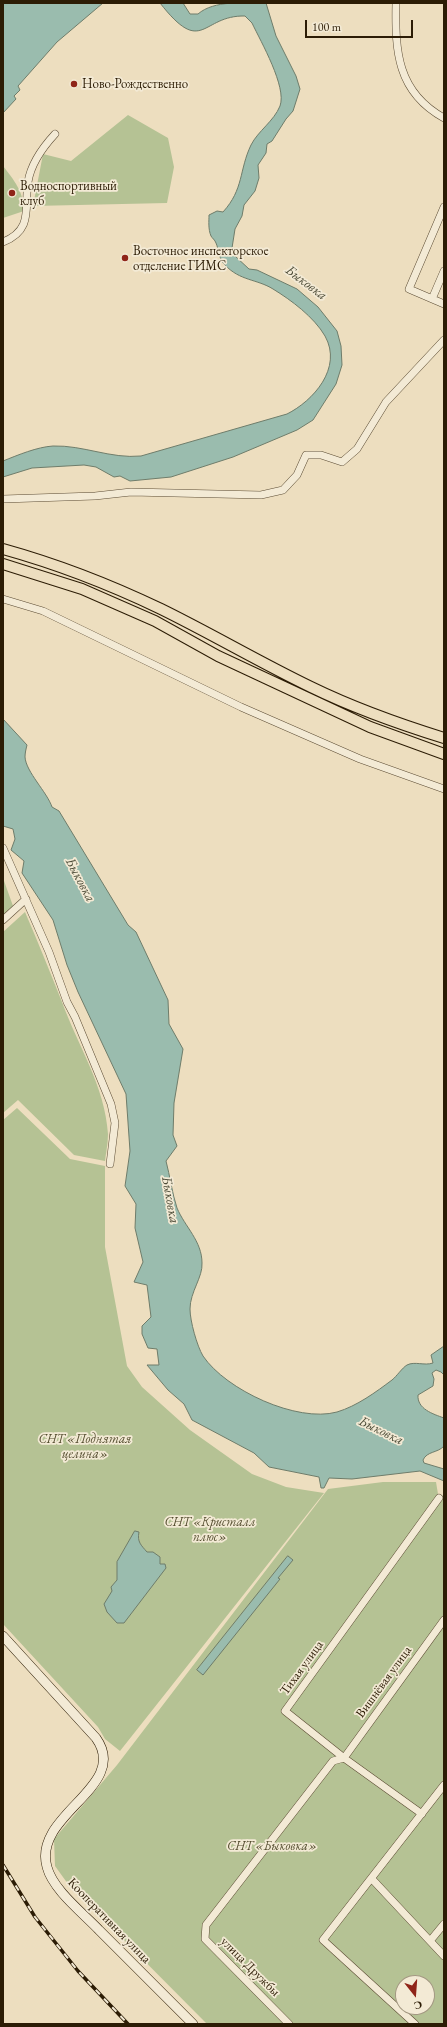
<!DOCTYPE html>
<html>
<head>
<meta charset="utf-8">
<style>
	body { margin:0 }
	#map { position:relative; width:447px; height:2027px; overflow:hidden; background:#eddebf; font-family:"EB Garamond",serif }
	canvas { display:block }
	.frame { position:absolute; inset:0; border:4px solid #2c1c05; pointer-events:none }
	.north { position:absolute; left:395px; top:1975px; width:40px; height:40px; box-sizing:border-box; background:#f3ead5; border:1px solid #a39882; border-radius:50%; rotate:163deg; font-size:11px; font-weight:700; line-height:16px; text-align:center; color:#2c1c05 }
	.north::after { content:''; display:block; margin:auto; width:14px; height:18px; background:#8f2418; clip-path:polygon(50% 0,100% 100%,50% 72%,0 100%) }
	.scale { position:absolute; left:305px; top:20px; width:108px; height:18px; box-sizing:border-box; border:2px solid #2c1c05; border-top:0; padding-left:5px; font-size:12px; line-height:14px; white-space:nowrap; color:#2c1c05; -webkit-text-stroke:3px #f3ead5; paint-order:stroke }
</style>
</head>
<body>
<div id="map">
<canvas width="447" height="2027"></canvas>
<div class="frame"></div>
<div class="north">С</div>
<div class="scale">100 m</div>
</div>
<script>
const context = document.querySelector('canvas').getContext('2d');
context.lineJoin = 'round';
function fill(path, color) { context.fillStyle = color; context.fill(path, 'evenodd'); }
function trace(path, color, width, dash) { context.strokeStyle = color; context.lineWidth = width; context.lineCap = dash ? 'butt' : 'round'; context.setLineDash(dash || []); context.stroke(path); }
function write(font, color, halo, rows, align = 'center') {
  context.font = font + ' "EB Garamond",serif'; context.lineWidth = 3.5; context.setLineDash([]); context.textBaseline = 'middle'; context.strokeStyle = halo; context.fillStyle = color; for (const [text, x, y, turn = 0] of rows) {
    context.save(); context.translate(x, y); context.rotate((+turn || 0) * Math.PI / 180); context.textAlign = isNaN(turn) ? turn : align; if (halo) context.strokeText(text, 0, 0); context.fillText(text, 0, 0); context.restore();
  }
}
fill(new Path2D(`
	M128,115L168,138L174,167L167,203L33,206L43,154L71,161Z
	M3,166C14,180 24,192 24,211L3,218Z
	M3,878L13,906L3,915Z
	M25,912C38,942 50,972 62,1002C78,1046 105,1086 108,1134C108,1143 106,1152 105,1161L74,1155L18,1100L3,1113V932Z
	M17,1108L70,1159L105,1166V1247L127,1366L142,1387L190,1430L252,1474L286,1487L324,1493L120,1751L105,1739L98,1727L3,1624V1120Z
	M383,1482H436L438,1494L444,1496V2024H207L68,1884L55,1866L54,1839L117,1765L328,1489ZM403,1983H427V2007H403Z`), '#b5c294');
const water = new Path2D(`
	M3,3H103L57,42L18,86L20,90L14,96L16,99L3,113Z
	M160,3H183L190,14H198C214,0 244,3 266,3L276,36L296,76L300,89L293,111L286,119L272,141L267,144L266,153L258,165L259,178L255,191L244,205L242,216L235,229L232,248L235,256L249,269L257,270L297,289L318,307L337,331L341,346L342,365L336,384L313,420L297,430L233,457L171,477L130,481L120,476L114,477L96,467L84,465L32,468L3,477V461C18,455 37,447 53,446C83,445 111,459 141,456L287,414C313,401 343,368 325,336C314,317 291,300 273,289C257,279 240,281 225,265C219,260 219,250 216,243C215,240 212,238 211,236C208,229 209,221 209,215L217,211L223,212C244,189 239,170 251,145C258,131 274,121 280,106C287,87 261,42 252,23L245,16C201,15 203,58 160,3Z
	M3,719L27,745C26,749 25,753 25,757C26,772 47,792 52,807L59,811L128,925L136,932L168,1000L169,1024L183,1049L174,1103L173,1135L177,1146L166,1161C170,1176 172,1193 177,1208C185,1227 202,1241 202,1263C203,1277 190,1292 190,1309C190,1321 197,1346 203,1356C226,1390 297,1423 337,1412C357,1406 376,1392 392,1380C397,1376 402,1368 407,1365C415,1361 424,1366 433,1363L431,1355L444,1346V1375L441,1372L436,1370L432,1373L434,1379L433,1386L418,1395C417,1409 433,1414 444,1418V1446C438,1453 427,1451 423,1460L424,1463L444,1469V1481L420,1471L352,1479L329,1478L324,1488H321L319,1477L269,1467L254,1453L192,1420L184,1404L168,1390L147,1365H159L157,1349L148,1348L142,1334V1326L151,1317L147,1285L134,1282L143,1262L135,1228L136,1204L125,1186L130,1151L126,1094L78,992L67,965L53,920L22,873L24,861L11,850L15,839L13,829L3,826Z
	M135,1531L139,1532C137,1542 141,1545 147,1552H153L160,1557V1564H165L166,1568L124,1623H117L107,1612L104,1604L112,1591L111,1587L117,1580V1562Z
	M288,1556L293,1560L278,1578L280,1579L203,1675L197,1670Z`);
fill(water, '#9abcae');
trace(water, '#6e7c6a', 1);
const minor = new Path2D(`
	M396,3C395,51 397,92 444,118
	M444,207L409,289L444,304
	M3,242C34,230 24,207 28,182C31,163 43,147 55,134
	M432,299L444,271
	M3,499L95,496L131,492L261,495L283,490L297,475L306,455H321L342,462L357,449L386,402L444,340
	M3,599L43,611L241,707L360,759L444,789
	M3,848L49,952L67,1002L75,1017L111,1104L115,1123L110,1164
	M3,920L26,899
	M422,1814L344,1758L285,1711L439,1498
	M372,1879L444,1956
	M430,1941L444,1924
	M289,2024L205,1939L206,1925L333,1761L344,1758L444,1620
	M415,2024L323,1940L444,1785`);
const secondary = new Path2D(`
	M3,1636L96,1738C131,1787 32,1814 47,1867C53,1890 83,1913 99,1930C130,1961 162,1993 193,2024`);
const primary = new Path2D(`
	M3,549C57,564 111,585 161,609C212,634 261,663 311,687C354,708 399,724 444,738
	M3,564L82,589L155,621L218,656L370,727L444,754`);
trace(minor, '#5c4c34', 8);
trace(secondary, '#2c1c05', 10);
trace(primary, '#2c1c05', 12);
trace(minor, '#f3ead5', 7);
trace(secondary, '#f3ead5', 9);
trace(primary, '#eddebf', 10);
const rail = new Path2D(`
	M3,1865L35,1917L78,1971L128,2024`);
trace(rail, '#2c1c05', 3.5);
trace(rail, '#f3ead5', 2, [6]);
for (const [x, y, r, color] of [
	[74,84,4,"#8f2418"],
	[12,193,4,"#8f2418"],
	[125,258,4,"#8f2418"]
]) { const dot = new Path2D(); dot.arc(x, y, r, 0, 2 * Math.PI); context.fillStyle = color; context.fill(dot); trace(dot, '#f3ead5', 1.5); }
write('13px', '#2c1c05', '#f3ead5', [
	["Ново-Рождественно",82,84],
	["Водноспортивный",20,186],
	["клуб",20,201],
	["Восточное инспекторское",133,251],
	["отделение ГИМС",133,266]
], 'left');
write('italic 13px', '#554e30', '#f3ead5', [
	["СНТ «Поднятая",85,1439],
	["целина»",85,1454],
	["СНТ «Кристалл",210,1522],
	["плюс»",210,1537],
	["СНТ «Быковка»",272,1846]
]);
write('13px', '#2c1c05', '#f3ead5', [
	["Тихая улица",302,1668,-54],
	["Вишнёвая улица",384,1682,-54],
	["Кооперативная улица",109,1921,46],
	["улица Дружбы",250,1967,45]
]);
write('italic 14px', '#4d4c38', '#f3ead5', [
	["Быковка",306,283,37],
	["Быковка",80,880,62],
	["Быковка",170,1200,80],
	["Быковка",381,1431,26]
]);
</script>
</body>
</html>
